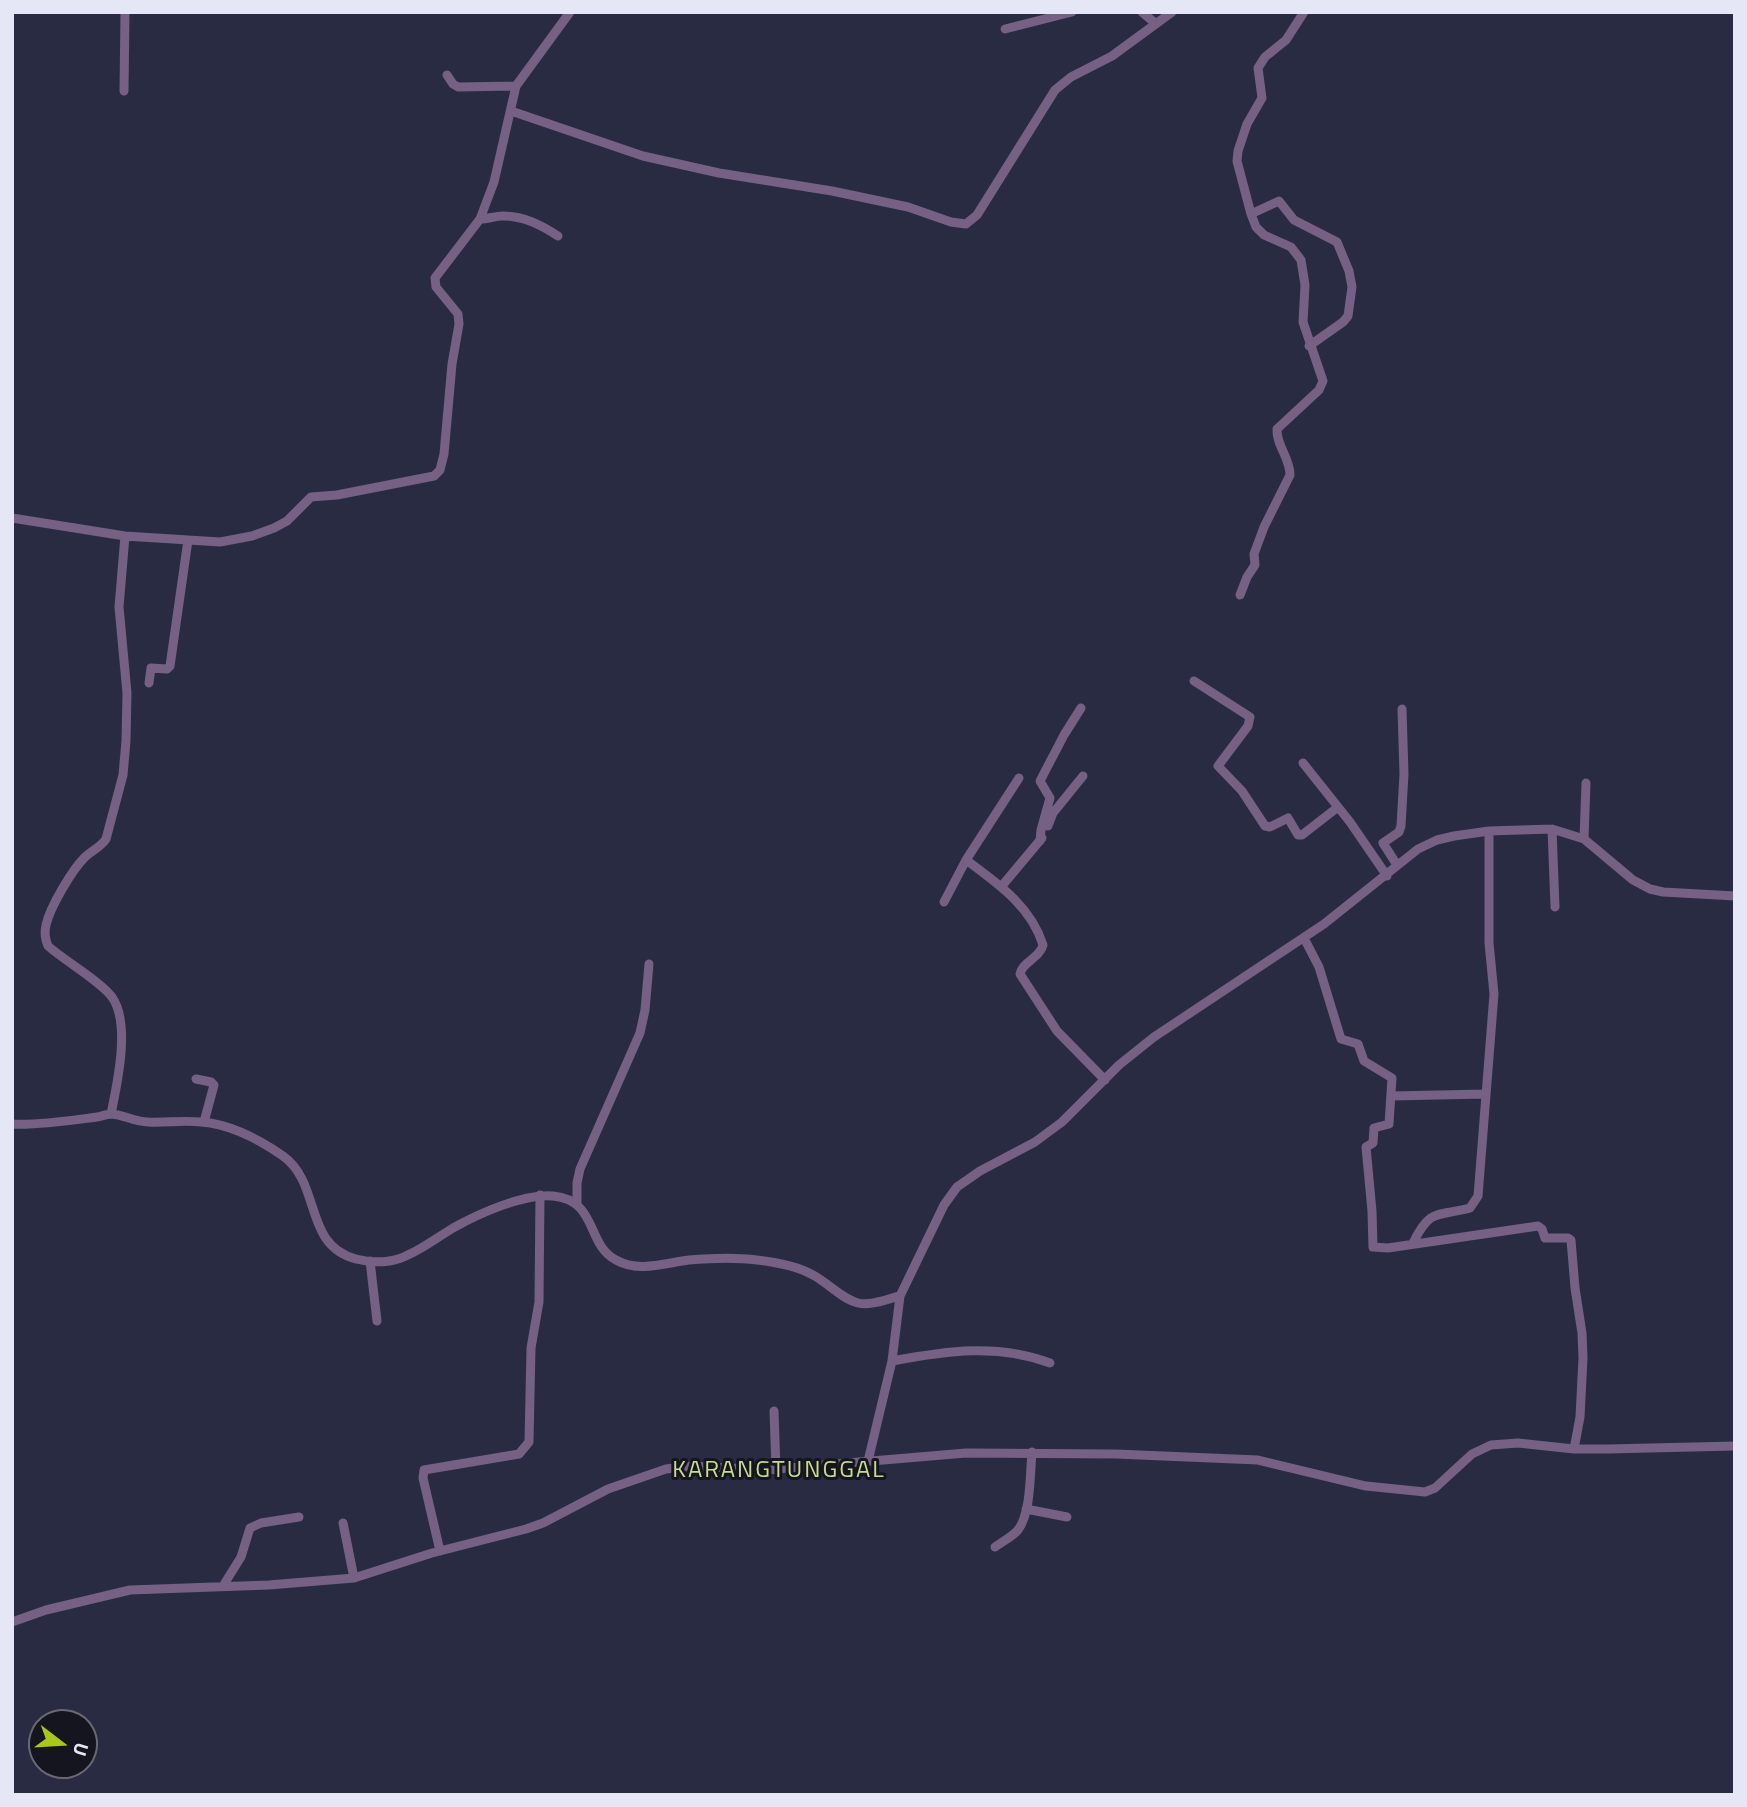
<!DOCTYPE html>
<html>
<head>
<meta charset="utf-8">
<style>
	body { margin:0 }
	#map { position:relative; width:1747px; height:1807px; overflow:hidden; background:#292b42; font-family:"Titillium Web",sans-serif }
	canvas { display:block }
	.frame { position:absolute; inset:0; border:14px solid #e5e7f6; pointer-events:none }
	.north { position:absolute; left:28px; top:1709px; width:70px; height:70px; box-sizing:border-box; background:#14151f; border:2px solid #686975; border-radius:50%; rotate:107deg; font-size:19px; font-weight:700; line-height:28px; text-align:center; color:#e5e7f6 }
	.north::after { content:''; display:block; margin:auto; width:24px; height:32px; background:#a9c71b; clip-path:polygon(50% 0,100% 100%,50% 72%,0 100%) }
</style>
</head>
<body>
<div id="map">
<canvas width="1747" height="1807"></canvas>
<div class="frame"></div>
<div class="north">U</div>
</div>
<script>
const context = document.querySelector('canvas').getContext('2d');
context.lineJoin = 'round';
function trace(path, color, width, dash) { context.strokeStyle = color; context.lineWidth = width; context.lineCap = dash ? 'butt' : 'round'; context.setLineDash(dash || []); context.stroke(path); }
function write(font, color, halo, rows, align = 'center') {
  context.font = font + ' "Titillium Web",sans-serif'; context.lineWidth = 6; context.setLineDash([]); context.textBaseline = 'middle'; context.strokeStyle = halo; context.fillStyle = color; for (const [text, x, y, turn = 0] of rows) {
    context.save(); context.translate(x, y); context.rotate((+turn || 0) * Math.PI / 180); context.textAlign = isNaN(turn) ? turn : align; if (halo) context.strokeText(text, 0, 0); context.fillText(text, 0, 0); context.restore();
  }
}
trace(new Path2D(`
	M1142,12L1156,24
	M1005,29L1072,12
	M447,75L453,84L458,87L516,86
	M124,91L125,12
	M511,111L643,156L719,173L832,191L908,207L951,222L966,224L977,215L1055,90L1071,77L1112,56L1172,12
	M1251,214L1279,201L1294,220L1337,242L1349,271L1352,287L1348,316L1343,322L1309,346
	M480,219C488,219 495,216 503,216C524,216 541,225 558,236
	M12,518L125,536L220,542L252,536L274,528L287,521L311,497L337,495L434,476L440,470L444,454L452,364L459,324L458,314L436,287L435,278L480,219L494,182L516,86L570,12
	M1240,595L1247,577L1255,565L1254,554L1264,527L1290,475C1290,458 1276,445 1277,429L1319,390L1323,381L1303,322L1305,285L1301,260L1291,247L1264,235L1256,227L1251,214L1237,161L1238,151L1247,124L1262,98L1258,68L1265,57L1286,40L1304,12
	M1194,681L1250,717L1248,726L1218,766L1242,791L1265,826L1270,827L1288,818L1298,835H1302L1338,807
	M149,683L151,668L167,669L170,666L188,540
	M1303,763L1350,822L1387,876
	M1048,826L1053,813L1083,776
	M1552,829L1555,907
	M1584,839L1586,783
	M1040,841L1041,830L1050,798L1040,781L1064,735L1081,708
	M966,860C997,883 1031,906 1043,945C1040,958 1022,962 1020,974L1057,1031L1105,1080
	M1397,865L1383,843L1399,832L1401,826L1404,774L1402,709
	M1001,887L1042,838
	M944,902L966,860L1019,778
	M1304,938L1319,967L1341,1039L1358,1044L1364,1061L1392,1078L1389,1124L1374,1128L1373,1143L1366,1147L1372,1211L1373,1247L1388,1248L1538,1226L1542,1229L1545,1238H1568L1571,1240L1575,1288L1582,1333L1583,1358L1580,1417L1574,1449
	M196,1079L211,1082L214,1085L204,1122
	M1392,1096L1485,1094
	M111,1114C117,1084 131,1024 112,997C100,981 65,961 48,946C45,939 44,933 46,925C50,907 72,870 85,857C92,850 100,848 106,839L123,775L126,741L127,693L119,607L125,536
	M12,1124C34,1126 74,1120 97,1117C102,1116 107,1114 112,1114C124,1115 135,1122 148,1122C166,1123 183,1120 201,1122C230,1124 260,1140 283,1156C322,1184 303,1245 356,1259C399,1270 420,1248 453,1228C478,1214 524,1193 553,1196C598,1200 586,1245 616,1260C639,1273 665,1263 689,1260C711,1258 735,1257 757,1260C775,1262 797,1266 813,1275C828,1283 842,1299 858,1303C871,1306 887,1299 900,1296
	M577,1205V1183L580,1169L640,1033L645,1010L649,964
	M1413,1243C1431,1207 1437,1217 1470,1208L1478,1196L1494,994L1489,943V831
	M370,1261L377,1321
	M892,1361C946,1351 998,1343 1050,1363
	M774,1411L776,1470
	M868,1461L892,1361L900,1296L944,1205L957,1187L980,1171L1035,1142L1062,1122L1119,1065L1154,1037L1324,924L1418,849L1437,840L1454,836L1489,831L1552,829L1584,839L1633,880L1650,889L1663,892L1735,896
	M1026,1509L1067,1517
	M343,1523L354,1578
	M995,1547C1003,1541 1012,1537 1018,1530C1031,1513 1030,1474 1032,1452
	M440,1551L423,1478L424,1470L519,1454L529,1442L531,1348L539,1302L540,1195
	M223,1586L241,1557L250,1528L261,1523L299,1517
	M12,1622L46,1610L130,1590L269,1585L354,1578L432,1553L526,1529L543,1523L608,1489L666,1469L692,1466L765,1470L966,1453L1116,1454L1258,1460L1366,1486L1425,1492L1435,1488L1472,1454L1491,1445L1518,1443L1574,1449H1608L1735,1446`), '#766084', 9);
context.letterSpacing = '2px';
write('24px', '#c7db90', '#14151f', [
	["KARANGTUNGGAL",779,1471]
]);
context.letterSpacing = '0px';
</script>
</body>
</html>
